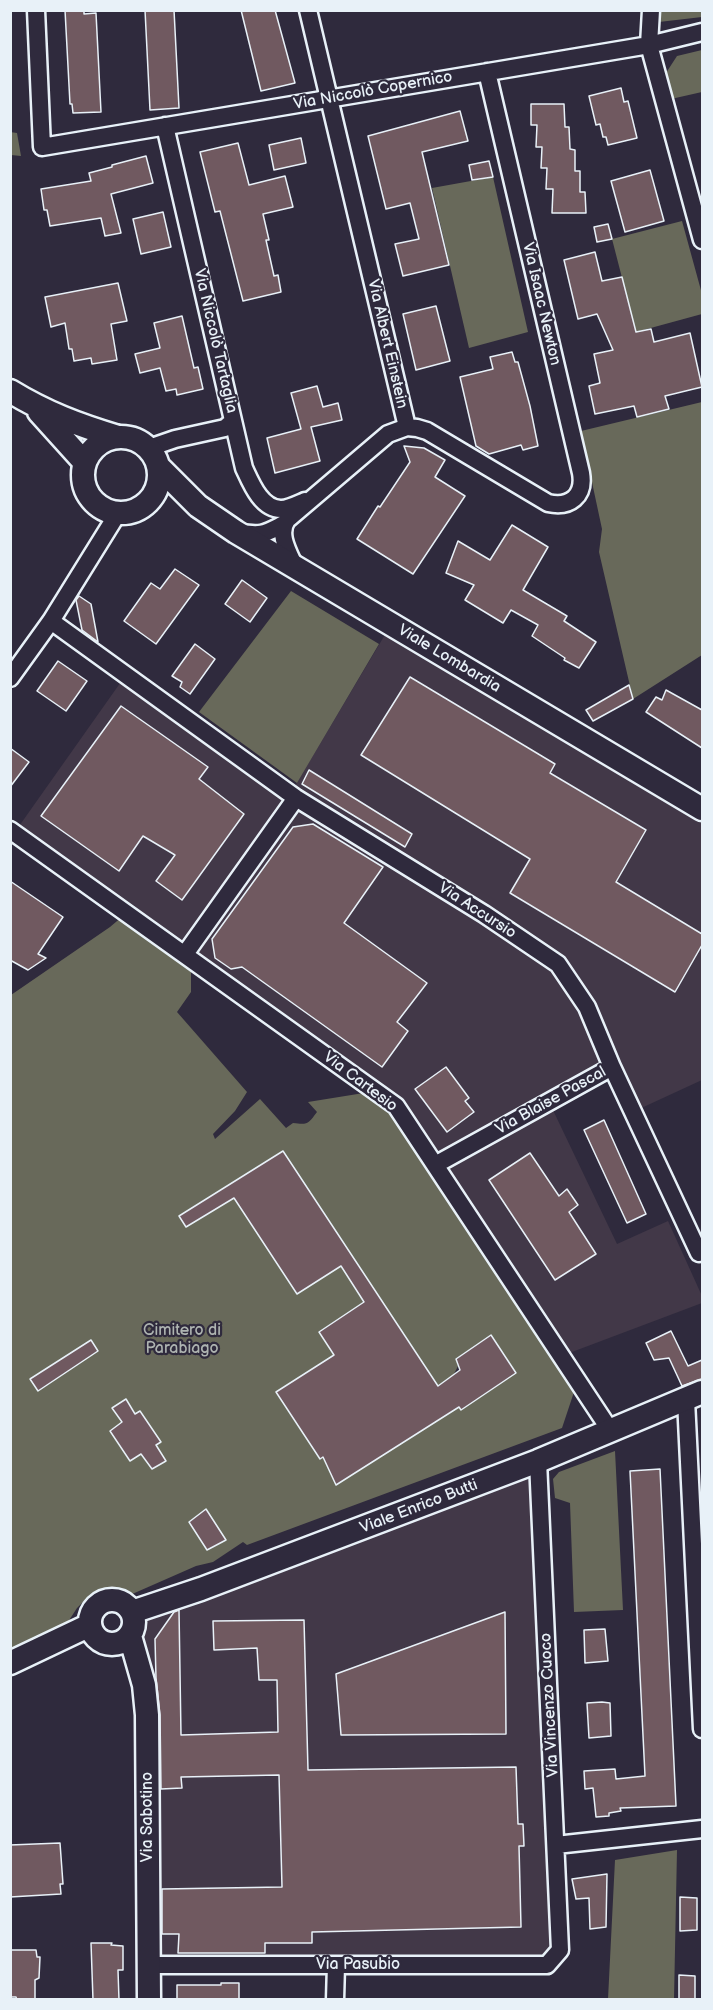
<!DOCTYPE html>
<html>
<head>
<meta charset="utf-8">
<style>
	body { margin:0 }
	#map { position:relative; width:713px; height:2010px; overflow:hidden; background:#2f2a3d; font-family:"Balsamiq Sans",sans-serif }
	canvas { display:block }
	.frame { position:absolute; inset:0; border:12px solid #e8f1f8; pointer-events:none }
</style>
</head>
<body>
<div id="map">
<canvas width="713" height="2010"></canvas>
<div class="frame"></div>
</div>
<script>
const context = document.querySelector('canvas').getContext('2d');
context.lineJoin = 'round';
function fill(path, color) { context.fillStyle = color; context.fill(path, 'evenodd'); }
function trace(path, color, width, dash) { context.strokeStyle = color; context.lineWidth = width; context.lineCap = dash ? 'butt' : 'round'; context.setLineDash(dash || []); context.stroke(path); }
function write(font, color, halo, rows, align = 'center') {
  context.font = font + ' "Balsamiq Sans",sans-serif'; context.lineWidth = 4.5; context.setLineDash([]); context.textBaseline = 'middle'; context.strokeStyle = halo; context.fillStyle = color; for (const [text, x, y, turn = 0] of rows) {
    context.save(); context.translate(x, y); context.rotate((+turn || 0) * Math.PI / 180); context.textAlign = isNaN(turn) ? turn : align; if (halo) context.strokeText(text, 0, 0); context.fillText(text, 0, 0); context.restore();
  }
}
fill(new Path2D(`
	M389,628L702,814V1080L637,1110L615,1061L436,1160L398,1104L17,829L123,679L292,791Z
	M551,1106L617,1244L668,1221L702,1296V1303L564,1355L442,1166Z
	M535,1466L556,1949L545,1962H151L134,1637L138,1628V1618Z`), '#423848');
fill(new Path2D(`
	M660,11H702V17L659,22Z
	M702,50V92L671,99L664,76L677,56Z
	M10,132L17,133L21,156L11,155Z
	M493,177L528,332L469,348L432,188Z
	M682,221L702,294V314L636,332L612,239Z
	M702,402V655L633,699L599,552L602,529L581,431Z
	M291,591L379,644L297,783L199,712Z
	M123,916L191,966V992L177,1012L247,1092L235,1111L213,1134L215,1139L260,1099L286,1128L293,1123C308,1125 308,1124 317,1112L308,1102L370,1092L392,1111L575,1389L562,1428L247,1545L243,1542L213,1562L196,1566L130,1595L124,1597L100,1594L83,1602L77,1608L66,1625L11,1653V995L110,927ZM491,1335L515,1373L454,1374L458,1366L456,1359ZM206,1510L225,1540L207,1550L189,1522Z
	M615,1451L623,1610L574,1612L570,1503L555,1498L553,1479L559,1472Z
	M677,1850L674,1999H608L615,1860Z`), '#68695a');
const building = new Path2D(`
	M65,10H84V14L96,13L101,112L73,113L72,104H70Z
	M145,10H174L179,108L150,110Z
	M241,10H275L295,83L261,91Z
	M621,88L624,102L628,101L637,138L608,145L606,137H603L600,124L596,125L589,96Z
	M531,104H564L565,127H569L570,149L575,150V171H580V192H585L586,213H552L553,189H546L547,168H541L542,147H536L537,125H531Z
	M460,111L468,141L422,152L449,265L403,276L395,244L419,239L410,203L386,209L368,136Z
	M301,138L306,163L274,170L269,145Z
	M238,143L249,185L285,176L293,207L263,214L269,240H266L274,276L278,275L281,292L243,301L220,211L215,212L200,152Z
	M146,156L153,183L111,194L121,233L105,236L101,218L50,226L47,210H44L41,189L91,181L89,173L112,167V165Z
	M489,161L493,177L472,180L469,165Z
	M650,170L664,221L625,232L611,181Z
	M163,212L171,247L141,254L133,219Z
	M608,224L612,239L597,242L594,227Z
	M595,252L602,281L622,277L636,332L651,329L654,342L690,333L702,387L665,396L669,409L637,417L634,406L595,414L589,386L600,383L594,354L613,350L597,314L578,319L564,260Z
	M118,283L127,321L111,324L117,360L92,364L91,358L74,361L72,349H69L65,323L51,327L45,297Z
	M436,306L450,361L416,370L403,314Z
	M182,316L194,368L198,367L203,389L177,395L176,389L166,391L160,368L140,373L135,354L160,348L154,323Z
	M512,352L515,362H518L530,406L538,446L523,450L521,445L489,454L476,446L460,377L493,369L490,357Z
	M317,386L323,407L338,403L342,420L311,427L320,461L275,473L267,438L301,429L291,393Z
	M404,446L424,448L445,460L435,477L465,496L413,574L357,539L378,506L380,507L410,462Z
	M512,525L548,547L523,590L567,616L564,621L596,642L579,668L564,660L565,658L532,636L538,625L511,610L503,623L465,600L474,585L446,573L458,541L490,560Z
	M175,569L199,585L156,644L124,621L151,583L160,589Z
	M242,580L267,598L250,622L225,604Z
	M79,596L91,604L98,642L82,630L76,600Z
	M195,644L215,659L190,694L180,687L182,682L172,676Z
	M58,661L87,681L66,711L37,691Z
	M410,677L555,764L550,773L646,830L616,882L702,934V945L675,992L510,893L530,859L361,755Z
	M629,685L633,699L593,721L586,710Z
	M666,690L702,710V748L646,712L656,697L662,700Z
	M121,706L208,767L199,779L244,814L182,900L156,881L175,855L143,836L119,871L41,816Z
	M10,748L29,762L10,787Z
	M309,770L412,834L405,847L302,784Z
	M313,824L383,867L344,923L427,983L397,1022L408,1031L382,1067L242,967L231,969L215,958L212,939L293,827Z
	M10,881L63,917L38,954L46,958L28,970L10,960Z
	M446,1067L469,1098L465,1101L474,1112L447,1132L415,1089Z
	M604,1120L646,1214L627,1223L584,1130Z
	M283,1151L438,1386L460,1370L456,1359L491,1335L516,1373L461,1410L459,1407L336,1485L323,1457L320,1459L276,1392L334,1355L319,1332L364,1302L341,1266L297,1294L234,1198L186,1227L179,1216Z
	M530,1153L559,1196L567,1189L578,1205L569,1212L596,1254L555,1280L489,1180Z
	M671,1331L688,1366L702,1360V1379L682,1386L669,1358L654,1360L646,1343Z
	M91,1340L98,1351L38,1391L30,1379Z
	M126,1399L135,1414L140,1411L161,1442L156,1445L166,1461L152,1469L141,1454L130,1461L110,1431L122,1422L112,1408Z
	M660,1469L676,1806L620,1808L621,1811L609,1813V1816L596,1817L593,1788L585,1789L584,1771L615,1769L616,1779L645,1776L630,1471Z
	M206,1509L226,1540L207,1550L189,1522Z
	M179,1610L181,1735L278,1732L277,1680H259L257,1648L214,1650L213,1621L304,1620L308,1770L516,1767L518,1824H523L524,1846H519L521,1927L312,1932V1943H265V1953H178L179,1934H162V1889L282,1887L279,1775L181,1777L182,1788L161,1789L160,1715L156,1678L155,1639L174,1612Z
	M505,1612L506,1734L341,1735L336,1674Z
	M605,1629L608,1661L585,1663L584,1630Z
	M602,1702L610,1703L611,1736L589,1738L587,1703Z
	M60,1843L63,1884H60L61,1894L10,1897V1845Z
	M607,1874L606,1927L590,1929L589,1898L576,1899L572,1879Z
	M680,1897L697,1898V1930L680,1931Z
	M91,1943H112L111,1945L123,1946V1970H118L119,2000H93Z
	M10,1950H36L37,1957H40L39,1978L35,1980V2000H17L16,1997H10Z
	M679,1975L695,1976V2000H679Z
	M221,1983H239V2000H177V1985H221Z`);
fill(building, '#705960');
trace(building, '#e8f1f8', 1.5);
const street = new Path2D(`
	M36,10L42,147L649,45L702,32
	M651,10L649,45L702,240
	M165,126L244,468C251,483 261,509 281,509C288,509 298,504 305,501
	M407,427L417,428L427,431L548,503C570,508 585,496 581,473L487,72
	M149,448L175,439L225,428L233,421
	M240,533C263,536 264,534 284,524
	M295,567C289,553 277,534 287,520L388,434L407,427L308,10
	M51,621L296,798L484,914L558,964L587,1007L612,1067
	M10,678L51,621L118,513
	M10,830L396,1106L610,1430
	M185,954L296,798
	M435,1165L612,1067L699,1253
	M686,1400L702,1729
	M556,1845L702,1829
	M148,1965H547L560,1950L538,1461
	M335,2000L336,1965`);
const secondary = new Path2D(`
	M10,391C46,413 78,425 118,437
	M39,412L85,463
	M83 475a38 38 0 1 1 76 0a38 38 0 1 1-76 0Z
	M159,467L198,506L236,532L702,809
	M90 1622a22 22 0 1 1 44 0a22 22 0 1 1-44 0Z
	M132,1612L201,1589L538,1461L702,1392
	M130,1636L144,1685L147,1715L149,2000
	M10,1663L90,1625`);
trace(street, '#e8f1f8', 21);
trace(secondary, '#e8f1f8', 27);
trace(street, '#2f2a3d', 16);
trace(secondary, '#2f2a3d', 22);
write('16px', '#e8f1f8', '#2f2a3d', [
	["Via Niccolò Copernico",373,91,-10],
	["Via Isaac Newton",541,304,77],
	["Via Niccolò Tartaglia",215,341,77],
	["Via Albert Einstein",387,344,77],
	["Viale Lombardia",449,659,31],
	["Via Accursio",477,911,33],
	["Via Cartesio",360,1082,37],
	["Via Blaise Pascal",551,1101,-29],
	["Viale Enrico Butti",419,1507,-21],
	["Via Vincenzo Cuoco",550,1705,-93],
	["Via Sabotino",148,1817,-90],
	["Via Pasubio",358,1965]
]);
write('16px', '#aeb4b1', '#2f2a3d', [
	["Cimitero di",182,1331],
	["Parabiago",182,1349]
]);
</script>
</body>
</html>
